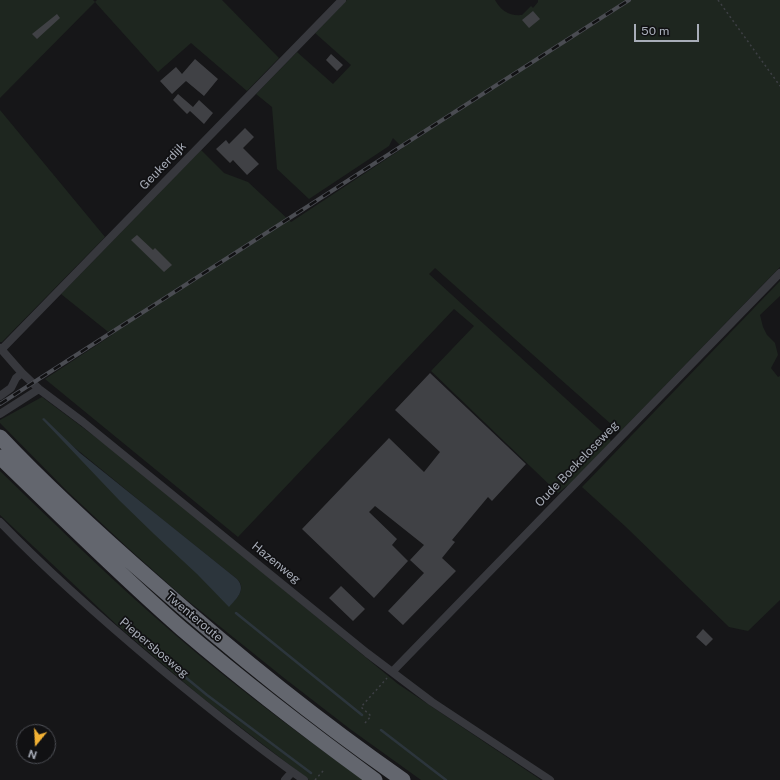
<!DOCTYPE html>
<html>
<head>
<meta charset="utf-8">
<style>
	body { margin:0 }
	#map { position:relative; width:780px; height:780px; overflow:hidden; background:#161618; font-family:"Public Sans",sans-serif }
	canvas { display:block }
	.north { position:absolute; left:16px; top:724px; width:40px; height:40px; box-sizing:border-box; background:#111113; border:1px solid #4d4f55; border-radius:50%; rotate:198deg; font-size:11px; font-weight:700; line-height:16px; text-align:center; color:#a8adb8 }
	.north::after { content:''; display:block; margin:auto; width:14px; height:18px; background:#f2b134; clip-path:polygon(50% 0,100% 100%,50% 72%,0 100%) }
	.scale { position:absolute; left:634px; top:24px; width:65px; height:18px; box-sizing:border-box; border:2px solid #a8adb8; border-top:0; padding-left:5px; font-size:12px; line-height:14px; white-space:nowrap; color:#a8adb8; -webkit-text-stroke:3px #111113; paint-order:stroke }
</style>
</head>
<body>
<div id="map">
<canvas width="780" height="780"></canvas>
<div class="north">N</div>
<div class="scale">50 m</div>
</div>
<script>
const context = document.querySelector('canvas').getContext('2d');
context.lineJoin = 'round';
function fill(path, color) { context.fillStyle = color; context.fill(path, 'evenodd'); }
function trace(path, color, width, dash) { context.strokeStyle = color; context.lineWidth = width; context.lineCap = dash ? 'butt' : 'round'; context.setLineDash(dash || []); context.stroke(path); }
function write(font, color, halo, rows, align = 'center') {
  context.font = font + ' "Public Sans",sans-serif'; context.lineWidth = 3.5; context.setLineDash([]); context.textBaseline = 'middle'; context.strokeStyle = halo; context.fillStyle = color; for (const [text, x, y, turn = 0] of rows) {
    context.save(); context.translate(x, y); context.rotate((+turn || 0) * Math.PI / 180); context.textAlign = isNaN(turn) ? turn : align; if (halo) context.strokeText(text, 0, 0); context.fillText(text, 0, 0); context.restore();
  }
}
fill(new Path2D(`
	M0,0H93L95,2L97,0H222L279,58L247,91L191,43L158,72L95,2L0,98Z
	M347,0H495C501,11 509,16 522,15L531,6L533,8L538,2V0H780V267L620,432L435,268L429,274L610,439L611,442L571,483L558,493L431,371L474,326L454,309L238,537L45,379L112,335L61,294L201,150L224,173L248,182L291,222L403,148L393,138L389,146L309,199L277,169L272,107L256,94L297,52L333,84L351,65L315,33Z
	M0,110L105,237L2,342H0Z
	M780,281V296L760,315L763,327L767,335L775,343L778,355L771,368L778,377L780,376V600L748,631L729,627L626,527L582,487Z
	M42,397L129,462L398,684L541,780H421L350,729L284,678L182,596L128,548L67,491L0,423V420ZM69,443L162,519L237,579C247,589 237,598 229,606Z
	M0,471C49,518 97,566 148,611C216,672 289,727 363,780H309L200,696L118,626L0,515Z`), '#1e261f');
fill(new Path2D(`
	M44,418L80,453L237,579C247,590 236,599 229,607L197,574L154,534L119,500L42,419Z`), '#2c353c');
trace(new Path2D(`
	M236,613L362,715
	M139,639L207,695L311,773
	M381,730L446,780`), '#2c353c', 2.5);
fill(new Path2D(`
	M533,11L540,19L529,28L522,20Z
	M57,14L60,18L37,39L32,34Z
	M331,54L343,65L337,71L326,60Z
	M195,59L218,79L204,96L186,81L172,94L160,81L176,67L182,74Z
	M178,94L193,107L199,100L213,113L204,124L190,111L187,114L173,100Z
	M245,128L254,137L243,148L259,164L247,175L233,160L230,163L216,149L226,140L229,144Z
	M137,235L153,250L155,248L172,265L164,272L131,240Z
	M430,373L526,464L492,501L488,497L452,540L455,542L442,558L456,571L403,625L388,611L424,573L410,560L424,545L375,506L369,512L397,539L392,545L408,561L374,598L302,529L389,438L424,472L440,452L395,410Z
	M341,586L365,609L353,621L329,598Z
	M703,629L713,639L706,646L696,637Z`), '#404145');
trace(new Path2D(`
	M718,0L780,86
	M365,723L371,716L361,707L387,678
	M315,780L324,770`), '#3d3f44', 1.5, [2, 3]);
trace(new Path2D(`
	M0,348L22,373L39,389L83,422L367,653L432,702L550,780
	M1,350L342,0
	M0,396L11,388L16,378L22,373
	M0,414L39,389
	M0,522C50,574 105,622 161,669C207,707 254,745 304,780
	M392,672L780,273
	M285,780L292,772`), '#37383d', 8);
trace(new Path2D(`
	M0,437C49,489 102,537 156,584C235,654 317,720 403,780
	M0,457C60,515 119,574 182,629C244,682 309,732 375,780`), '#63666e', 15);
const rail = new Path2D(`
	M0,404L629,0`);
trace(rail, '#4a4c52', 4);
trace(rail, '#111113', 2.5, [8]);
write('12px', '#a8adb8', '#111113', [
	["Geukerdijk",163,166,-46],
	["Oude Boekeloseweg",577,464,-46],
	["Hazenweg",276,563,39],
	["Twenteroute",194,617,40],
	["Piepersbosweg",154,648,40]
]);
</script>
</body>
</html>
